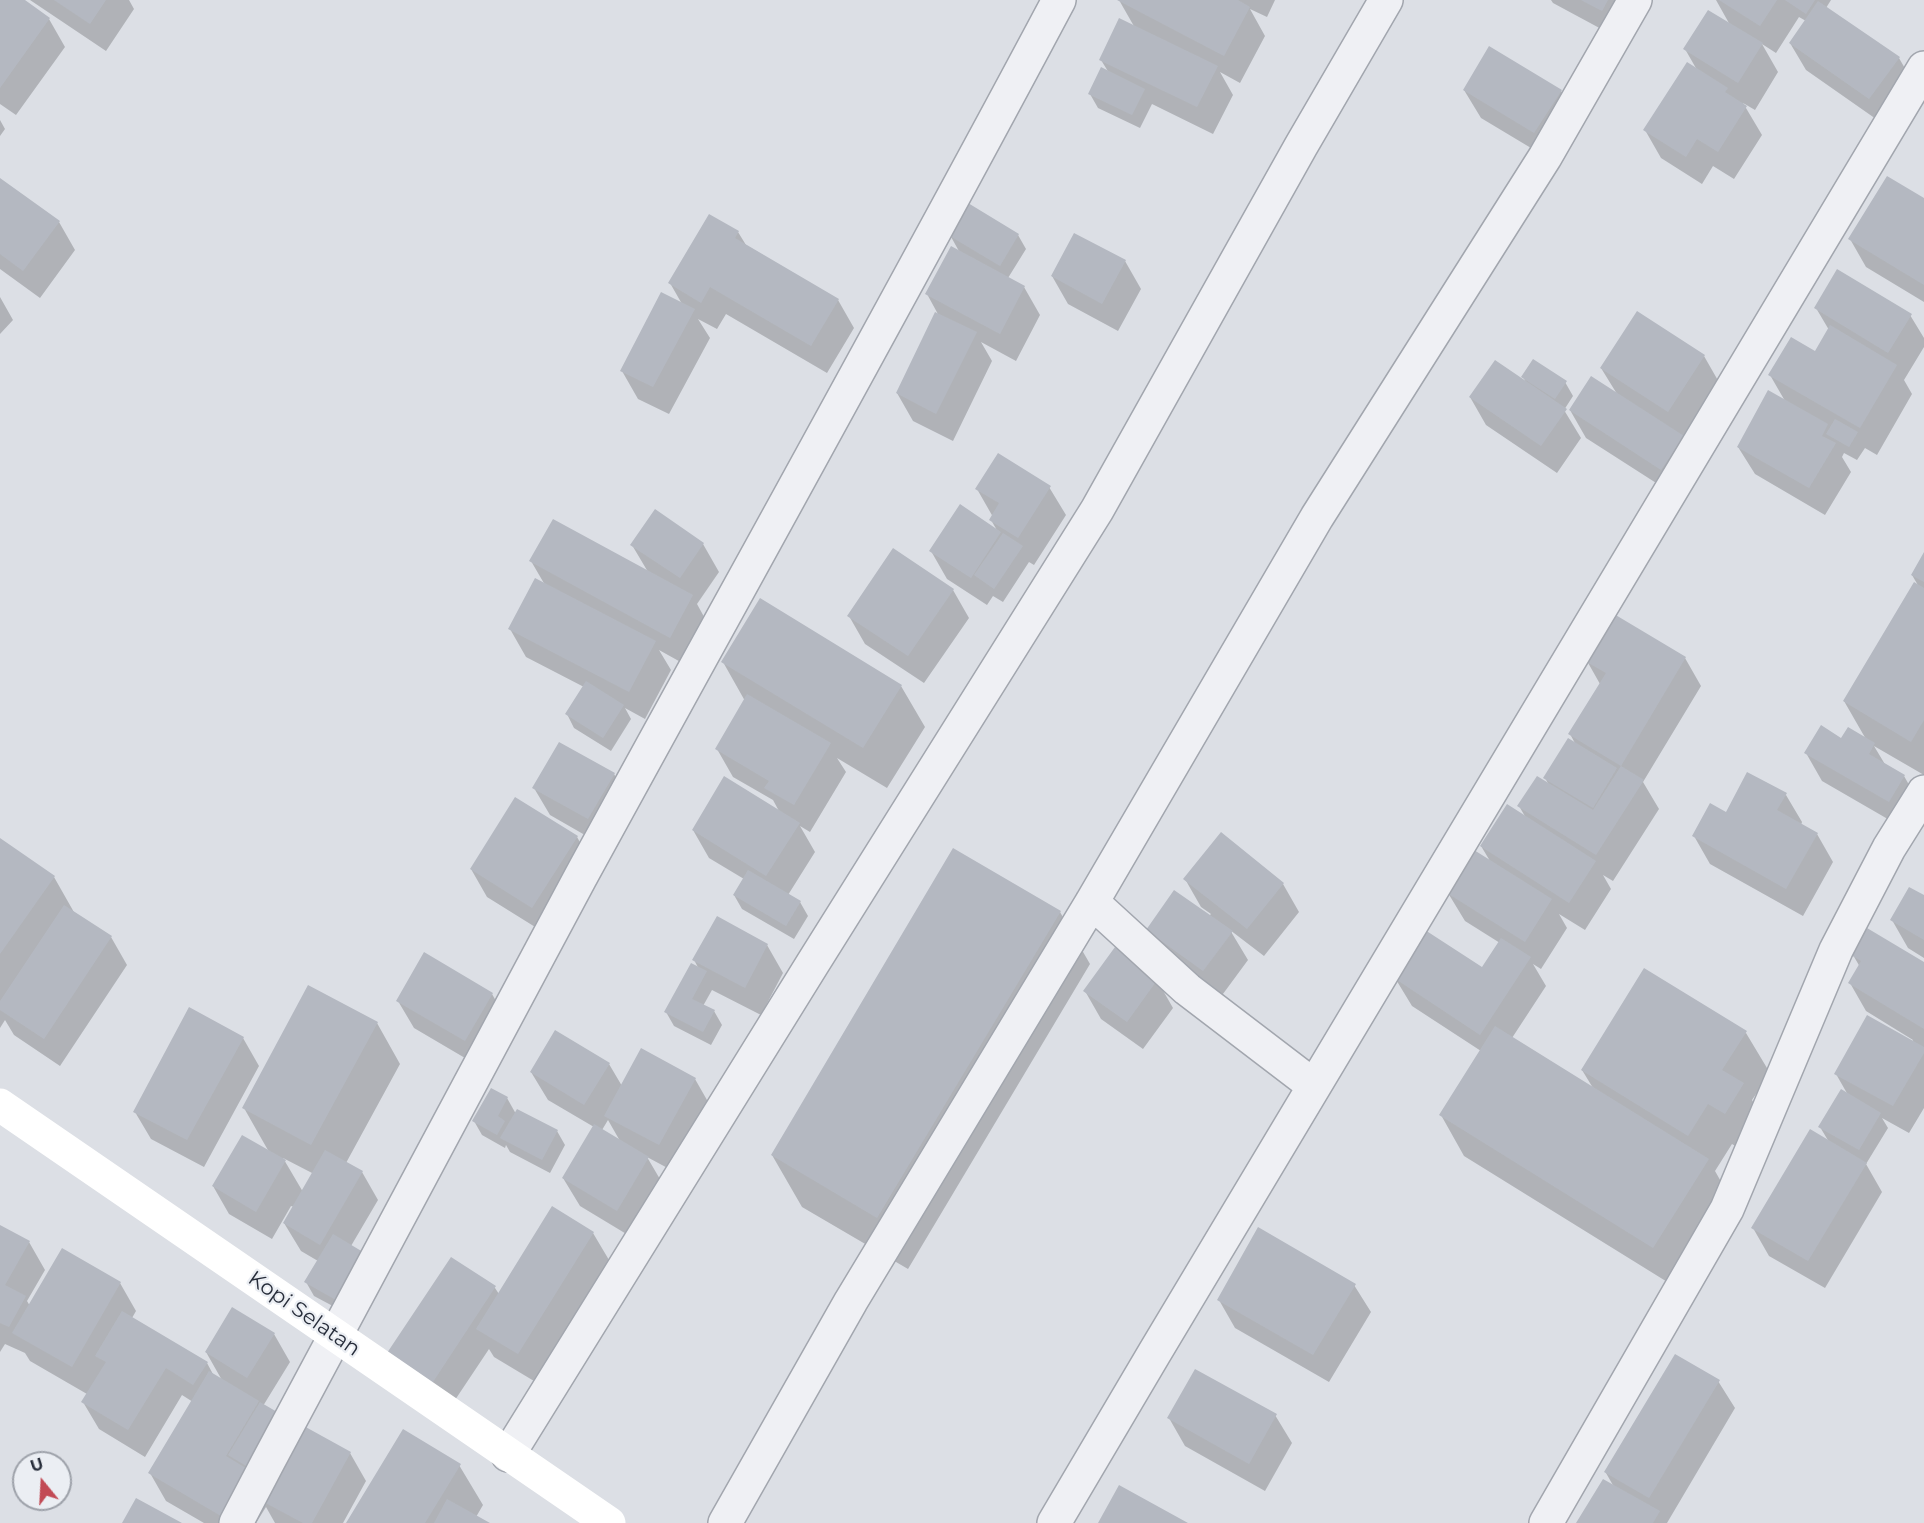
<!DOCTYPE html>
<html>
<head>
<meta charset="utf-8">
<style>
	body { margin:0 }
	#map { position:relative; width:1924px; height:1523px; overflow:hidden; background:#dcdfe5; font-family:Montserrat,sans-serif }
	canvas { display:block }
	.north { position:absolute; left:12px; top:1451px; width:60px; height:60px; box-sizing:border-box; background:#ebeef3; border:2px solid #9da1a9; border-radius:50%; rotate:342deg; font-size:16px; font-weight:700; line-height:24px; text-align:center; color:#272d3a }
	.north::after { content:''; display:block; margin:auto; width:21px; height:27px; background:#c24a55; clip-path:polygon(50% 0,100% 100%,50% 72%,0 100%) }
</style>
</head>
<body>
<div id="map">
<canvas width="1924" height="1523"></canvas>
<div class="north">U</div>
</div>
<script>
const context = document.querySelector('canvas').getContext('2d');
context.lineJoin = 'round';
function fill(path, color) { context.fillStyle = color; context.fill(path, 'evenodd'); }
function trace(path, color, width, dash) { context.strokeStyle = color; context.lineWidth = width; context.lineCap = dash ? 'butt' : 'round'; context.setLineDash(dash || []); context.stroke(path); }
function write(font, color, halo, rows, align = 'center') {
  context.font = font + ' Montserrat,sans-serif'; context.lineWidth = 4.5; context.setLineDash([]); context.textBaseline = 'middle'; context.strokeStyle = halo; context.fillStyle = color; for (const [text, x, y, turn = 0] of rows) {
    context.save(); context.translate(x, y); context.rotate((+turn || 0) * Math.PI / 180); context.textAlign = isNaN(turn) ? turn : align; if (halo) context.strokeText(text, 0, 0); context.fillText(text, 0, 0); context.restore();
  }
}
fill(new Path2D(`
	M0,0H22L49,19L65,47L16,115L0,104Z
	M30,0H129L134,9L106,51Z
	M1119,0H1275L1267,17L1250,9L1265,36L1240,83L1220,72L1233,95L1213,134L1152,104L1140,128L1098,108L1090,94L1109,73L1101,60L1135,28Z
	M1551,0H1639L1618,38L1553,3Z
	M1716,0H1831L1826,8L1899,58L1915,86L1886,126L1806,70L1790,43L1806,21L1799,17L1776,53L1762,44L1778,72L1755,110L1743,103L1762,135L1734,179L1713,166L1702,184L1661,158L1645,130L1697,70L1685,49L1730,25Z
	M1464,90L1561,91L1577,119L1551,160L1481,118Z
	M0,120L5,129L0,136Z
	M0,179L59,222L75,250L40,298L0,269Z
	M1924,200V302L1866,267L1850,239Z
	M738,232L746,245L838,300L854,328L827,373L726,314L717,329L698,319L710,338L669,414L638,399L622,371L682,304L670,283Z
	M950,235H1018L1026,249L1008,278L1024,287L1040,315L1016,361L981,342L992,361L953,441L913,421L897,393L939,316L927,294L960,253Z
	M1125,261L1141,289L1118,331L1068,304L1052,276Z
	M0,297L13,320L0,334Z
	M1816,308L1910,315L1924,338V347L1904,380L1912,394L1877,455L1865,448L1857,460L1844,453L1842,457L1851,472L1825,515L1755,474L1738,447L1785,401L1770,375L1815,353L1829,330Z
	M1704,356L1720,384L1678,497L1586,438L1570,410L1617,394L1601,368Z
	M1523,377L1565,382L1573,396L1564,410L1581,438L1557,473L1486,425L1470,397L1527,384Z
	M1049,487L1066,515L1034,565L1029,562L1003,602L993,596L987,605L947,579L931,551L998,532L991,520L993,517L977,489Z
	M703,544L719,572L697,604L708,624L686,665L659,650L671,670L645,719L625,708L631,719L611,751L574,728L567,714L584,687L526,657L510,629L545,585L531,561L648,572L632,545Z
	M894,550L953,590L969,618L924,683L865,644L849,616Z
	M1924,555V775L1874,746L1886,766L1904,776L1920,804L1905,829L1822,781L1806,753L1842,740L1867,741L1844,701L1919,587L1912,575Z
	M1614,616L1685,658L1701,686L1643,782L1659,809L1613,881L1603,875L1611,889L1585,930L1559,914L1567,928L1541,969L1533,964L1546,986L1512,1038L1593,1088L1582,1070L1746,1033L1770,1073L1752,1100L1766,1125L1749,1154L1732,1144L1715,1171L1732,1201L1677,1288L1464,1156L1441,1115L1481,1051L1412,1006L1395,978L1483,969L1500,943L1465,921L1448,893L1490,861L1481,846L1526,818L1519,806L1549,785L1545,778L1576,745L1570,734L1600,684L1587,661Z
	M723,662L901,686L925,727L887,788L837,758L846,772L810,832L800,826L815,852L788,895L800,902L808,916L794,939L742,909L734,895L744,879L709,858L693,830L780,813L773,800L733,777L717,749L745,701Z
	M614,774L630,802L604,846L550,815L534,788Z
	M1786,795L1802,822L1801,825L1817,834L1833,862L1803,916L1710,864L1694,836L1726,814Z
	M1222,835L1283,884L1299,912L1264,956L1230,930L1248,960L1220,998L1164,958L1148,930L1209,916L1211,914L1201,907L1185,879Z
	M577,837L593,865L548,935L487,897L471,869Z
	M0,840L54,877L75,914L111,937L127,965L60,1066L14,1035L5,1020L0,1028Z
	M1924,897V958L1908,948L1892,920Z
	M1060,912L1090,964L908,1269L802,1207L772,1155Z
	M767,945L783,973L761,1015L712,990L703,1006L714,1011L722,1025L711,1045L674,1026L666,1012L699,969L694,960Z
	M1853,955L1924,964V1108L1909,1133L1882,1118L1888,1128L1866,1164L1882,1192L1825,1288L1769,1256L1753,1228L1829,1142L1820,1127L1848,1095L1836,1074L1912,1042L1913,1040L1866,1011L1850,983L1860,967Z
	M1157,980L1173,1008L1143,1049L1101,1019L1085,991Z
	M492,994L508,1022L482,1068L414,1028L398,1001Z
	M377,1023L400,1064L346,1163L362,1172L378,1200L351,1246L344,1312L314,1296L306,1282L318,1261L301,1251L284,1223L294,1207L291,1206L272,1239L229,1214L213,1186L269,1152L244,1108ZM283,1158L314,1174L303,1192Z
	M243,1038L259,1066L204,1167L151,1139L135,1112Z
	M609,1064L622,1086L695,1079L711,1107L675,1172L647,1157L664,1186L633,1238L580,1206L563,1178L594,1127L548,1100L531,1072ZM608,1120L620,1141L602,1130Z
	M507,1098L516,1114L557,1131L565,1145L550,1173L510,1152L506,1145L505,1148L482,1135L474,1121Z
	M0,1226L29,1242L45,1270L27,1301L30,1306L120,1283L136,1311L132,1318L207,1363L214,1376L223,1382L206,1352L274,1334L290,1362L263,1406L350,1453L366,1481L343,1523H275L266,1507L256,1523H204L166,1501L150,1473L193,1402L182,1395L145,1457L99,1429L83,1402L87,1394L30,1361L25,1353L5,1344L0,1352Z
	M593,1233L609,1260L534,1381L494,1357L489,1349L447,1412L387,1356L451,1259L495,1288L499,1294Z
	M1354,1285L1371,1312L1329,1382L1235,1328L1219,1300Z
	M1718,1381L1735,1408L1667,1523H1578L1614,1487L1606,1473Z
	M1275,1415L1292,1443L1265,1491L1185,1446L1169,1418Z
	M459,1465L483,1505L476,1517L487,1523H347Z`), '#0003');
fill(new Path2D(`
	M0,0H25L50,18L0,88Z
	M54,0H106L90,24Z
	M1117,0H1238L1250,7L1224,56Z
	M1581,0H1608L1602,11Z
	M1719,0H1777L1760,26Z
	M1785,0H1815L1806,14Z
	M1818,1L1900,57L1869,99L1789,43Z
	M1708,10L1763,43L1738,83L1683,49Z
	M1119,18L1218,66L1197,107L1099,60Z
	M1489,46L1562,90L1534,133L1463,90Z
	M1687,62L1728,88L1725,92L1747,106L1718,152L1697,139L1686,157L1643,130Z
	M1101,67L1145,89L1132,115L1088,94Z
	M1887,176L1924,198V285L1848,239Z
	M0,178L60,221L23,271L0,254Z
	M968,203L1019,234L1000,266L948,235Z
	M709,214L739,231L735,238L839,299L811,346L710,287L701,303L668,283Z
	M1074,233L1126,260L1102,304L1051,276Z
	M951,246L1025,286L1000,334L925,294Z
	M1837,269L1912,314L1888,353L1814,308Z
	M661,292L695,309L653,387L620,371Z
	M1637,311L1705,355L1668,412L1600,368Z
	M935,312L977,332L936,414L896,393Z
	M1830,325L1897,365L1860,428L1768,375L1791,337L1815,351Z
	M1533,359L1567,381L1555,399L1521,377Z
	M1495,360L1567,409L1541,446L1469,397Z
	M1591,376L1684,436L1661,470L1569,410Z
	M1768,390L1828,424L1822,436L1836,443L1809,488L1737,447Z
	M1835,419L1858,432L1849,447L1826,434Z
	M998,453L1051,486L1018,538L989,520L999,503L975,489Z
	M960,504L1001,532L971,578L929,551Z
	M655,509L704,543L680,578L630,545Z
	M553,519L693,595L670,638L529,561Z
	M1003,533L1023,546L994,589L974,575Z
	M893,548L954,589L908,656L847,616Z
	M1924,552V582L1911,575Z
	M535,578L656,641L629,692L508,629Z
	M1914,582L1924,588V720L1911,742L1843,701Z
	M760,598L902,685L863,748L721,662Z
	M1614,614L1686,657L1621,766L1568,734L1606,673L1585,661Z
	M586,681L624,705L603,738L565,714Z
	M747,694L831,743L794,805L764,788L769,781L715,749Z
	M1821,725L1841,738L1848,727L1875,743L1869,754L1905,775L1889,802L1804,753Z
	M1568,738L1617,768L1593,808L1543,778Z
	M559,742L615,773L588,819L532,788Z
	M1621,766L1644,780L1596,855L1517,806L1537,776L1593,810Z
	M1747,772L1787,793L1777,810L1818,833L1786,889L1692,836L1710,803L1726,812Z
	M724,776L800,823L766,876L692,830Z
	M515,797L578,836L532,908L470,869Z
	M1507,804L1596,861L1569,903L1480,846Z
	M1221,832L1284,883L1247,929L1183,879Z
	M0,838L55,876L0,954Z
	M953,848L1061,911L877,1218L771,1155Z
	M1474,850L1552,899L1525,942L1447,893Z
	M748,870L801,901L786,926L733,895Z
	M1909,887L1924,895V940L1890,920Z
	M1174,890L1233,931L1203,971L1146,930Z
	M64,905L112,936L44,1039L0,1010V1001Z
	M717,916L768,944L745,988L692,960Z
	M1867,928L1924,962V1029L1848,983L1861,961L1851,955Z
	M1425,930L1482,967L1501,938L1531,957L1480,1035L1394,978Z
	M1115,947L1158,979L1127,1022L1083,991Z
	M424,952L493,993L465,1041L396,1001Z
	M691,963L707,971L692,999L715,1010L703,1032L664,1012Z
	M1644,968L1747,1031L1722,1070L1744,1083L1725,1114L1708,1104L1688,1136L1581,1070Z
	M308,985L378,1022L311,1145L242,1108Z
	M189,1007L244,1037L187,1140L133,1112Z
	M1867,1015L1924,1047V1053L1893,1106L1834,1074Z
	M1495,1026L1709,1159L1653,1248L1439,1115Z
	M555,1030L610,1063L584,1105L530,1072Z
	M641,1048L696,1078L659,1145L604,1116Z
	M491,1088L508,1097L498,1116L505,1121L497,1135L472,1121Z
	M1841,1089L1881,1113L1859,1150L1818,1127Z
	M517,1109L558,1130L542,1160L500,1138Z
	M594,1124L649,1157L617,1211L562,1178Z
	M1810,1129L1867,1163L1808,1261L1751,1228Z
	M242,1135L286,1160L256,1212L212,1186Z
	M325,1150L363,1171L320,1245L283,1223Z
	M552,1206L594,1232L518,1354L476,1329Z
	M0,1225L30,1241L5,1285L26,1296L9,1327L0,1323Z
	M1258,1227L1356,1284L1313,1355L1217,1300Z
	M333,1234L363,1252L336,1300L304,1282Z
	M62,1248L121,1282L72,1367L12,1333Z
	M451,1257L496,1286L431,1385L385,1356Z
	M232,1307L275,1333L247,1378L205,1352Z
	M122,1311L208,1362L193,1385L166,1368L128,1430L81,1402L106,1362L95,1356Z
	M1675,1354L1720,1380L1649,1498L1604,1472Z
	M1195,1369L1277,1414L1249,1464L1167,1418Z
	M209,1371L259,1401L226,1456L254,1473L226,1519L148,1473Z
	M260,1402L284,1416L253,1470L228,1455Z
	M302,1425L351,1452L312,1523H303L260,1500Z
	M403,1429L461,1464L425,1523H346Z
	M1603,1479L1660,1511L1653,1523H1576Z
	M1119,1485L1188,1523H1098Z
	M136,1498L182,1523H122Z
	M447,1499L490,1523H434Z`), '#b4b8c1');
const street = new Path2D(`
	M1092,902L1187,989L1314,1086
	M508,1455L813,963L1097,510L1301,146L1386,0
	M236,1523C349,1307 464,1092 580,878C740,585 903,294 1059,0
	M725,1523L851,1301L1092,902L1317,517L1545,157L1635,0
	M1054,1523L1155,1352L1924,68
	M1546,1523L1727,1209L1836,950L1889,848L1924,792`);
trace(street, '#a2a6ae', 36);
trace(street, '#eff0f4', 33);
trace(new Path2D(`
	M0,1105L609,1523`), '#fff', 33);
write('21px', '#272d3a', '#ebeef3', [
	["Kopi Selatan",304,1314,35]
]);
</script>
</body>
</html>
